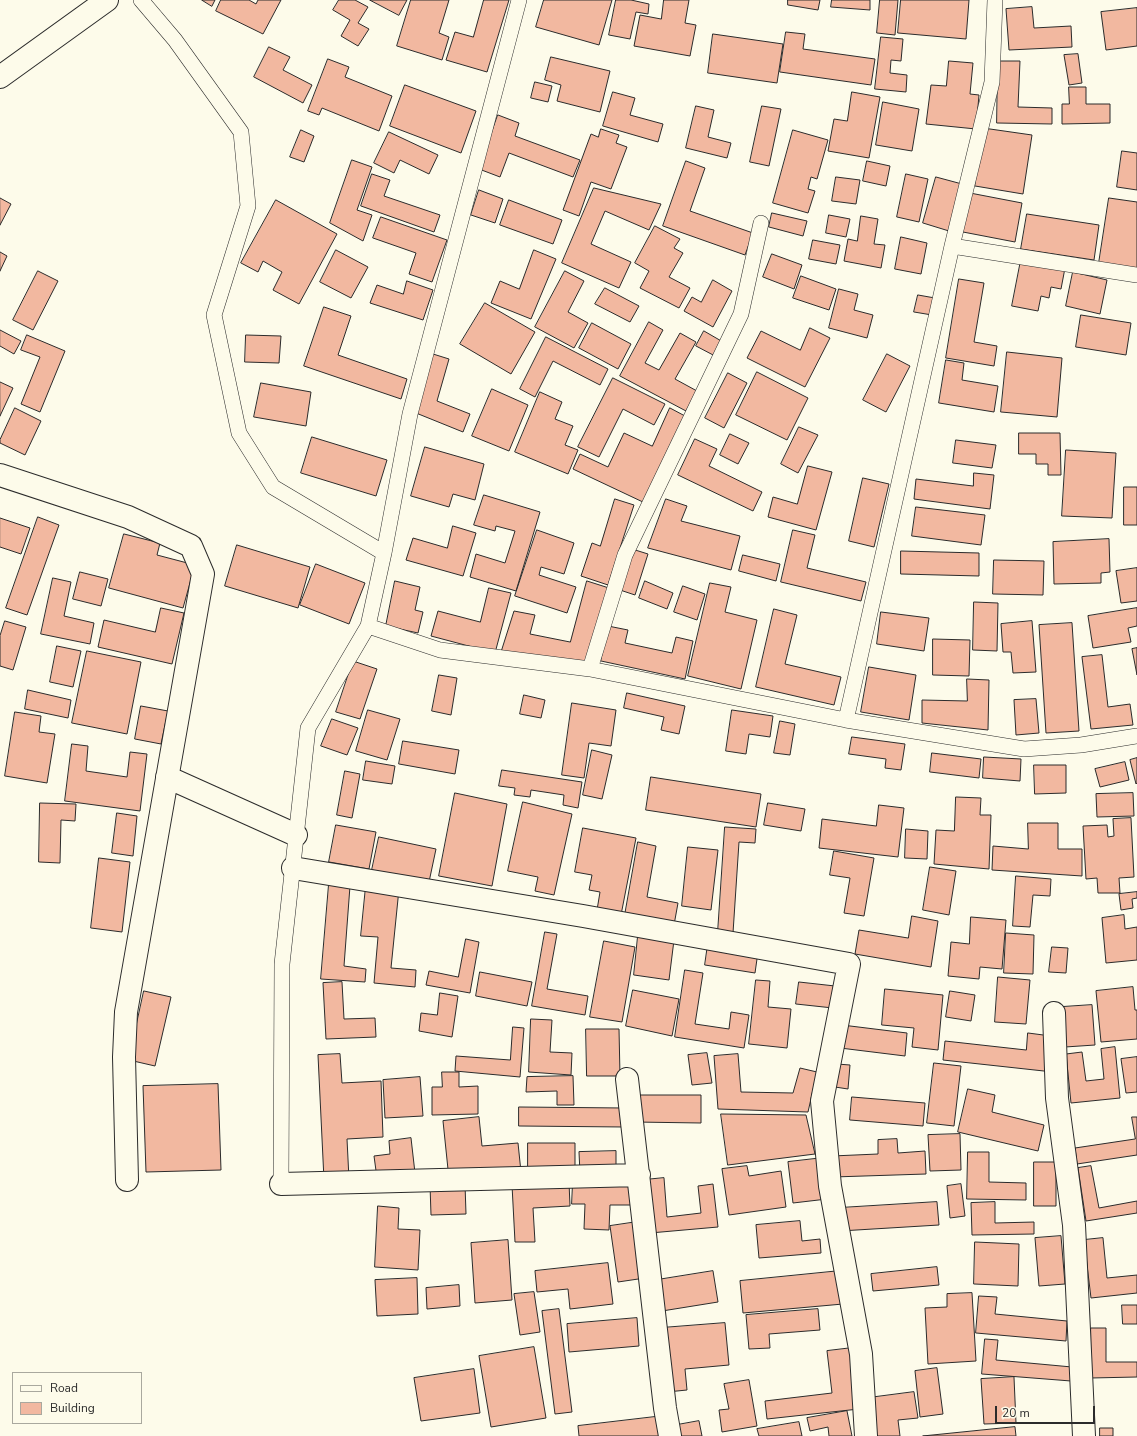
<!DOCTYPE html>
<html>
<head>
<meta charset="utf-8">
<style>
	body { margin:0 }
	#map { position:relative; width:1137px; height:1436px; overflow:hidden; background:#fdfbea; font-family:"Nunito Sans",sans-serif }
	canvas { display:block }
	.legend { position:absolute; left:12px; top:1372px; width:130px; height:52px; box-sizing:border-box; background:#fdfbea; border:1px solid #a9a89e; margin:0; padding:5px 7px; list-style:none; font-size:12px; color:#2b2b2b }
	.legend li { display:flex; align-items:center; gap:8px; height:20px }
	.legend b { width:20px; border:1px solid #a9a89e }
	.scale { position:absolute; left:995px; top:1406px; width:100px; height:18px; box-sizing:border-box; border:2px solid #2b2b2b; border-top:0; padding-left:5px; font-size:12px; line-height:14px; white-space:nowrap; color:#2b2b2b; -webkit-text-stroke:3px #fdfbea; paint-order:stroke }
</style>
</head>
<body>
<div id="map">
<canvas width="1137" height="1436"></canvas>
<ul class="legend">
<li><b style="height:5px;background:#fdfbea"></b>Road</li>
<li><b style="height:11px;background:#f2b8a0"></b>Building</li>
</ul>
<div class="scale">20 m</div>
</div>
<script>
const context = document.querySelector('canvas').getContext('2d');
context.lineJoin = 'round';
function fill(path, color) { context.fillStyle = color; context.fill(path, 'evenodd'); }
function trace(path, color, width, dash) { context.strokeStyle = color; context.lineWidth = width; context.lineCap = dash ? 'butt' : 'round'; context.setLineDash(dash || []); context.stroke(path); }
const building = new Path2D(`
	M202,0H215L212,6Z
	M221,0H249L256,4L258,0H281L263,34L216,11Z
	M339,0H355L368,7L358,23L369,29L358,46L341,36L350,20L333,10Z
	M370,0H407L399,15Z
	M411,0H449L439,33L449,37L442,60L397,46Z
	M484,0H509L487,72L446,60L455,32L473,37Z
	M544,0H612L599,45L536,27Z
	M616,0H631L649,4L648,14L636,12L630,39L609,35Z
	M664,0H689L685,23L696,25L690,56L634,46L640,15L661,19Z
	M788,0H820L818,10L788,5Z
	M832,0H870V10L831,7Z
	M880,0H898L895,35L877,33Z
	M901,0H969L966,39L898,33Z
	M1032,7L1034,28L1071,26L1072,47L1009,50L1006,9Z
	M1137,8V46L1106,50L1101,12Z
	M786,32L805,34L803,49L875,59L871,85L780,72Z
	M713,34L783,44L777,83L708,73Z
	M881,37L903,39L901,61L891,60L890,73L907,75L906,92L875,89Z
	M269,47L290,57L283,70L312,85L303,103L254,77Z
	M1078,54L1082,83L1069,85L1064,55Z
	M551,57L610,71L600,112L557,101L561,85L545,80Z
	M328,59L349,67L345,77L392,96L379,131L322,108L319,115L308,111Z
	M949,61L973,63L970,94L979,95L976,129L926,124L931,85L946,86Z
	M998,61H1020L1018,107L1052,108V124L997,123Z
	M535,82L552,86L548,102L531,98Z
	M405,85L476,111L461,153L390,126Z
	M1069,87H1086V104H1110V123L1062,124V104H1069Z
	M613,92L635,98L630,115L663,124L658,142L603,126Z
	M852,92L880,97L869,158L828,151L834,119L847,121Z
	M883,102L919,109L912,151L876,145Z
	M696,106L714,110L708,137L731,143L727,158L686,148Z
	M762,106L781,109L769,166L750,162Z
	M498,115L519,123L515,136L580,160L573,177L509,153L500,177L479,169Z
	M983,128L1032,135L1023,194L975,186Z
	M601,129L619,135L616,143L627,147L611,189L591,182L579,216L563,210L591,134L598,137Z
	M301,130L314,136L304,162L290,157Z
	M793,130L828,140L817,179L811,177L808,189L815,191L808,213L773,203Z
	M389,132L438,155L429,174L400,160L394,173L374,163Z
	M1122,151L1137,153V190L1117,187Z
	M352,160L372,167L357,210L372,215L363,241L330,223Z
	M686,161L705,168L690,211L753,233L745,255L663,226Z
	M867,161L890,166L886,186L863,181Z
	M372,174L390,180L384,196L440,215L434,232L361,206Z
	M906,174L928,179L919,222L897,217Z
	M836,177L860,180L856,204L832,201Z
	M936,177L962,184L949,231L923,223Z
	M594,188L661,204L649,230L605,211L591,244L631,262L619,288L562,263Z
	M479,190L503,199L495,223L471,215Z
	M970,193L1022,203L1015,242L963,232Z
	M0,198L11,204L0,225Z
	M1109,198L1137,202V269L1099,263Z
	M276,200L337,234L299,304L273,290L282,272L263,261L258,272L241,263Z
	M509,200L562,220L553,244L500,225Z
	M772,213L807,221L803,236L769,227Z
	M1027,214L1099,225L1094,260L1021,249Z
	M829,215L850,219L846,237L826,233Z
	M861,216L878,219L874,244L885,245L881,268L844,261L848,239L857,241Z
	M381,217L447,240L432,282L409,274L416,253L373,238Z
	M655,226L680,239L674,248L683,253L669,277L690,288L679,308L640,288L649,271L635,263Z
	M901,237L927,243L921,274L895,269Z
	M813,240L840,245L836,264L809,259Z
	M336,250L368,267L351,298L320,282Z
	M534,250L556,259L531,319L491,303L500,281L519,289Z
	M0,252L7,256L0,271Z
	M772,254L802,265L794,289L763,277Z
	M1021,260L1065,268L1061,289L1051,287L1049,298L1041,296L1038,311L1012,306Z
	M38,271L58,281L33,330L13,320Z
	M565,271L584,281L568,312L588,323L574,348L535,327Z
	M1073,272L1107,280L1100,314L1066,306Z
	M801,276L836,289L829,310L793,298Z
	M959,279L984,283L974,342L997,346L994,366L946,358Z
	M713,280L732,291L713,327L684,311L692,297L701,302Z
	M407,281L433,290L423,320L370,303L377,285L403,294Z
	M605,288L639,306L630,322L595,304Z
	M839,289L858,294L854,310L873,315L867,338L829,328Z
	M918,295L935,298L932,315L914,312Z
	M485,303L535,332L511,374L460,344Z
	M324,307L351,316L338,355L407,379L401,399L304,366Z
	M1081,315L1131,323L1126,355L1076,347Z
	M649,322L663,330L645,363L659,370L680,333L696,342L675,379L697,391L686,411L620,376Z
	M592,323L631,344L618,369L579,348Z
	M810,328L830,338L805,387L747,358L761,331L800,350Z
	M0,330L21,341L14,354L0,346Z
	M704,331L723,342L715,356L696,346Z
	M27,335L65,351L40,412L21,404L40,357L21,350Z
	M246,335L281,336L279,363L245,362Z
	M546,337L608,369L600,385L553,361L535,397L520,389Z
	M1007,352L1062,358L1057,417L1001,412Z
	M433,354L449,359L437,401L470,414L463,432L416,413Z
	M887,354L910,366L886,412L863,400Z
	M946,360L964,363L962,380L998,386L994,412L939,403Z
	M757,372L808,398L787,440L736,415Z
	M728,373L747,383L724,428L705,418Z
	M613,378L665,404L654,425L623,409L599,457L578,447Z
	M0,382L13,388L0,416Z
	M261,383L311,392L306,426L254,417Z
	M492,389L528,405L509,451L472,436Z
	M540,392L562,402L555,419L573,426L565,445L578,450L568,474L515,452Z
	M15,408L41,421L25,455L0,443V440Z
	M670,408L685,416L645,503L573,469L580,454L608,467L624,433L652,446Z
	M799,427L818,435L798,473L781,464Z
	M1019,433H1060L1061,475H1048V464H1036V454H1019Z
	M730,434L749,443L738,464L720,455Z
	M312,437L387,460L376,496L301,473Z
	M695,439L717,449L709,466L762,492L753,511L678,475Z
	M956,440L996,445L992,468L953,463Z
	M425,447L484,464L475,500L453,494L449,507L411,496Z
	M1066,450L1116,453L1112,518L1062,516Z
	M808,466L832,472L816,530L768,517L773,497L797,504Z
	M974,473L994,475L990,509L914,499L916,479L973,486Z
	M863,478L889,484L874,547L849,541Z
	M1124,487H1137V525H1124Z
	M484,495L540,512L516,591L470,577L476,554L505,563L515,531L496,526L495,531L474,525Z
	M615,499L634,505L608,585L581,576L592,543L600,546Z
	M666,499L687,506L681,521L740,536L731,570L648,548Z
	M916,507L985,515L981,545L912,536Z
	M38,517L59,525L27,615L6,608Z
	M0,518L30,528L21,554L0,547Z
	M453,526L476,533L463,576L406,560L413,538L447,548Z
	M537,530L574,543L564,574L541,567L539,575L576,587L567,613L515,596Z
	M793,530L815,535L807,568L866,582L861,601L781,582Z
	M124,534L160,543L157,555L195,565L183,608L109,588Z
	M1109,539L1110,572L1101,573V583L1054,584L1053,542Z
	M237,545L310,567L298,608L225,586Z
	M632,549L648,554L635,595L620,590Z
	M901,551L979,553V576L901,574Z
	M743,555L780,564L776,581L739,571Z
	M994,560L1044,561L1043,595L993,594Z
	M316,564L365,583L349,624L300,605Z
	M1137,568V601L1121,603L1116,571Z
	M80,572L108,579L101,606L73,599Z
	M53,578L71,582L64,616L94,623L90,644L41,634Z
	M395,581L420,587L415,610L423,612L418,633L386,626Z
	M587,581L609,588L588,664L501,652L514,611L535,615L530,634L570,642Z
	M645,581L673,593L667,609L639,598Z
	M710,583L731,587L725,612L757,620L741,689L688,676Z
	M683,586L705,594L697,620L674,612Z
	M489,588L511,593L495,653L431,636L438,611L480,622Z
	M974,602L998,603L997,651L973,650Z
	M161,608L184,613L172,664L98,647L104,620L155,632Z
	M1137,608V626L1128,628L1131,642L1093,648L1088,616Z
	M774,609L797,615L785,664L841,677L834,705L756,687Z
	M881,612L929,618L924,651L877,644Z
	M5,621L26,627L13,670L0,666V636Z
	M1032,621L1036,672L1013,673L1011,652H1003L1001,624Z
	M1072,623L1079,731L1046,733L1039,625Z
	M608,626L628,630L625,643L672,653L676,637L693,641L685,679L601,661Z
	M933,639L970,640L969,676L933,675Z
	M57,646L81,651L73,687L50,682Z
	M1137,648V675L1132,649Z
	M87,651L141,662L127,734L72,723Z
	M1102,655L1108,707L1130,704L1133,725L1091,729L1082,657Z
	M353,661L377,669L360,719L336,712Z
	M869,667L916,675L909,720L861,712Z
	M439,675L457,678L451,715L432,711Z
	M967,679L989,680L988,730L922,723V700L967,701Z
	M28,690L71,700L68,718L25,709Z
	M627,693L685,706L679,734L661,730L664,717L624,708Z
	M524,695L545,700L541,718L520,714Z
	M1036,699L1039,733L1016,735L1014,700Z
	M572,703L616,710L611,746L589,743L584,778L562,775Z
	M141,706L168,711L161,744L135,739Z
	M368,710L400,719L387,760L356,751Z
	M732,710L773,716L770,737L749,734L746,754L726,751Z
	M15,712L41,716L39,732L55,734L47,783L5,776Z
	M332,719L358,728L347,755L321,746Z
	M780,721L795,724L790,755L774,753Z
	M852,737L905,744L901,770L885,768L886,759L849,754Z
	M403,741L459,750L455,774L399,764Z
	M72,744L88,746L86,771L127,777L130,752L147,754L140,811L65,801Z
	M592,750L612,755L602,799L583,795Z
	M932,753L981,759L979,778L930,772Z
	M984,757L1021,759L1020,781L983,778Z
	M1137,758V783L1136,784L1130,760Z
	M366,761L395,766L392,784L363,780Z
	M1125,762L1129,780L1100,787L1095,769Z
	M1034,765H1066V793L1035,794Z
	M502,770L582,782L578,808L563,805L564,795L531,790L530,797L514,795L515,788L499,786Z
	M345,771L360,774L352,818L337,815Z
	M651,777L761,794L756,827L646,810Z
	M455,793L507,804L492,886L439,876Z
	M1133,793L1134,816L1097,817L1096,794Z
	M956,797L981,798L980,815H991L989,869L934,864L936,830L954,831Z
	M523,802L572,814L554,895L535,891L538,877L508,871Z
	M40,803L76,804L75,821L61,820L60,863L39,862Z
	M768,803L805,809L801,831L764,825Z
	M879,805L904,808L898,857L819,848L822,819L876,826Z
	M117,813L137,816L133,856L112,853Z
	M1131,818L1134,877L1119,878L1120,893H1098L1097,878L1086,879L1083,826L1107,825L1108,837L1114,836L1113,819Z
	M1028,823H1058V849H1082V876L992,870L993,846L1028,849Z
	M336,825L376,832L369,869L329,862Z
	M725,827L756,829L755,843L739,842L733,933L718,932Z
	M583,828L636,838L621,915L597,910L600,892L589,890L592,875L575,872Z
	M906,829L928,831L927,859L905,858Z
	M379,837L436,849L429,882L372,870Z
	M638,842L656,846L647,897L678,903L674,925L625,915Z
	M688,847L718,850L711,910L682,906Z
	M834,851L874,858L864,916L844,913L850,878L830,875Z
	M99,858L130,862L122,932L91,928Z
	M930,867L956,871L949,915L923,910Z
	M1016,876L1051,879L1050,896L1033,895L1030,927L1013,926Z
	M329,884L350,886L344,966L366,969L365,982L321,979Z
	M366,886L399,889L391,968L416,970L415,987L374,983L378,937L361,936Z
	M1137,892V898L1132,899L1133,908L1121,910L1119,894Z
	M1124,915L1125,929L1137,927V960L1106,963L1102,918Z
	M912,916L938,921L931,967L855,954L859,930L908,938Z
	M971,917L1006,920L1002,969L980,967L979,979L948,976L951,942L969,944Z
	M545,932L557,934L547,989L588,996L585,1015L532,1006Z
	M1006,933L1034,935L1033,974L1004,973Z
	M638,936L674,940L669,980L634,975Z
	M466,939L479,942L470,993L426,985L429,971L458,977Z
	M604,941L635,947L622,1022L590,1017Z
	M708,944L758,952L755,973L705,965Z
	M1052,947L1068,948L1066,973L1049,972Z
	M685,970L703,973L695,1024L729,1029L731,1012L749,1015L744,1048L675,1037Z
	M480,972L532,982L527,1006L476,996Z
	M998,977L1030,980L1026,1024L995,1022Z
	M756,980L770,981L768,1007L791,1009L787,1048L749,1044Z
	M342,982L344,1019L375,1018L376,1037L326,1039L323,983Z
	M799,982L835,986L833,1008L796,1004Z
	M1133,987L1135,1010H1137V1039L1101,1042L1096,991Z
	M885,989L943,995L938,1050L912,1047L914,1028L882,1025Z
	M633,990L679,999L672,1036L626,1026Z
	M144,991L171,997L155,1066L129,1060Z
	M950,991L975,995L971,1021L946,1017Z
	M440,993L458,996L452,1037L419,1031L421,1013L437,1015Z
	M1092,1005L1095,1045L1065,1047L1062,1007Z
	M531,1019L552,1020L550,1052L572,1053L571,1075L529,1072Z
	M842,1025L907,1033L905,1056L840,1048Z
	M513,1027L524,1028L520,1077L455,1071L456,1056L510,1060Z
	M586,1029H619L620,1076H587Z
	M1028,1033L1051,1036L1053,1072L943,1060L945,1041L1026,1050Z
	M1115,1047L1120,1098L1071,1103L1066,1054L1082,1052L1086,1081L1104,1079L1101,1049Z
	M707,1053L712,1083L692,1085L688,1055Z
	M340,1054L342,1083L381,1081L383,1137L347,1139L349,1179L324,1180L318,1055Z
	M738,1054L741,1092L793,1093L800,1068L817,1072L808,1112L718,1109L714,1056Z
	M1137,1057V1092L1126,1093L1121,1059Z
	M934,1063L961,1066L954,1126L927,1123Z
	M837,1064L850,1065L848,1089L835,1087Z
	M442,1072H459V1087L478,1086V1114L432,1115V1087H442Z
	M573,1076L574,1105H557V1091L526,1092L527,1077Z
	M420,1077L423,1116L385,1118L383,1080Z
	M218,1084L221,1170L146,1172L143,1086Z
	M968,1089L995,1095L992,1112L1044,1125L1038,1151L958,1132Z
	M634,1095H701V1123L634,1122Z
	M852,1097L925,1103L923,1126L850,1120Z
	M519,1107L624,1108V1127L519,1126Z
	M721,1114L806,1115L815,1154L728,1165Z
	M479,1117L482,1146L518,1143L521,1172L449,1179L443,1121Z
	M1132,1117H1137V1155L1077,1164L1075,1148L1135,1139Z
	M960,1134L961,1170L930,1171L928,1135Z
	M411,1138L415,1173L377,1178L374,1156L390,1154L389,1141Z
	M897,1139L898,1153L925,1151L926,1174L833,1177L832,1156L878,1154V1140Z
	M528,1143H575V1174H528Z
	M616,1151V1173H580L579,1152Z
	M968,1152H989V1182L1026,1183V1200L967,1199Z
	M823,1158L827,1199L793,1203L788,1162Z
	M1034,1162H1056V1206H1034Z
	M747,1166L749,1176L781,1171L786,1207L729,1215L722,1169Z
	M1091,1166L1099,1208L1137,1201V1213L1086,1221L1078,1168Z
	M664,1178L667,1217L701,1213L698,1186L713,1184L718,1227L650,1233L644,1180Z
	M569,1182L570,1206L533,1208L535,1242H515L512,1185Z
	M573,1182L634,1184L633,1205H610L609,1230L584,1229L585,1204H572Z
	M465,1184L466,1214L431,1215L430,1185Z
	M961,1184L965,1216L950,1218L947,1186Z
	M937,1202L939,1225L840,1231L839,1208Z
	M995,1202V1223L1034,1222V1234L972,1235L971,1203Z
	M378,1206L399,1208L398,1229L420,1230L418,1270L375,1267Z
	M800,1221L802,1241L820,1239L821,1253L759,1258L756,1225Z
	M637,1222L645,1278L618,1282L610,1226Z
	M1061,1236L1065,1284L1039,1286L1035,1238Z
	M1103,1238L1107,1278L1137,1275V1293L1091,1298L1084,1240Z
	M508,1240L512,1300L475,1303L471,1243Z
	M975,1242L1019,1244L1018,1286L974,1284Z
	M608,1263L613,1304L570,1309L568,1289L537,1292L535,1271Z
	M937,1267L939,1285L873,1291L871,1274Z
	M713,1271L718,1302L662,1311L657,1280Z
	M840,1271L843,1304L743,1313L740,1281Z
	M417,1278L418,1314L377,1316L375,1280Z
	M459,1285L460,1306L427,1309L426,1288Z
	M534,1292L540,1332L520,1335L514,1294Z
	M972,1293L976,1361L928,1364L925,1308L947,1307V1294Z
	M979,1296L997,1297L995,1314L1067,1321L1066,1341L976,1333Z
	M1122,1305H1137V1324H1123Z
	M559,1309L572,1412L555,1414L542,1311Z
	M818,1309L820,1330L769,1334L770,1348L749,1349L746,1315Z
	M637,1318L639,1346L569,1352L567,1324Z
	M725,1323L729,1365L685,1369L687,1390L667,1392L661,1328Z
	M1091,1328H1106V1362H1137V1377L1091,1378Z
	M985,1339L998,1340L996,1360L1072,1367L1071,1381L982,1374Z
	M534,1347L546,1418L491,1427L479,1356Z
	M852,1348L859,1409L767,1419L765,1401L832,1393L827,1351Z
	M937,1368L943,1414L920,1417L915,1371Z
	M474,1369L480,1413L421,1421L414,1378Z
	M1014,1377L1016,1423L984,1424L981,1379Z
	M749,1380L757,1426L722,1432L719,1410L729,1409L724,1384Z
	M914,1392L918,1418L898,1420L900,1436H873L868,1398Z
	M847,1411L852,1436H829L828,1427L810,1431L807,1418Z
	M663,1416L666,1436H579L578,1426Z
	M699,1421L702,1436H679L677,1425Z
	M799,1422L802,1436H759L757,1429Z
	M1015,1427L1016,1436H923Z
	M1100,1428H1113V1436H1100Z`);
fill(building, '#f2b8a0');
trace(building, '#2b2b2b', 1);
const service = new Path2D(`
	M141,0L175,40L241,132L248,206L214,315L239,433L273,487L384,553
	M952,246L1137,275
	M368,626L440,650L590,669L846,720L1024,749L1081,745L1137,736
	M590,669L625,555L741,314L761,223
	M846,720L952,246L992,82L995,0
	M281,1184L282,964L308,728L368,626L384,553L410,414L519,0`);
const minor = new Path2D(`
	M0,77L107,0
	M0,475L128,517L191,546L203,574L126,1012L124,1057L127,1180
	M167,777L296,835
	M293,868L583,916L849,964L822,1101L830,1186L861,1354L866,1436
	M1054,1013L1057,1098L1074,1225L1084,1436
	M627,1079L665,1408L670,1436
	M281,1184L639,1175`);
trace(service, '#2b2b2b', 16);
trace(minor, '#2b2b2b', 24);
trace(service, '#fdfbea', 15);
trace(minor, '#fdfbea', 22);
</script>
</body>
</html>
